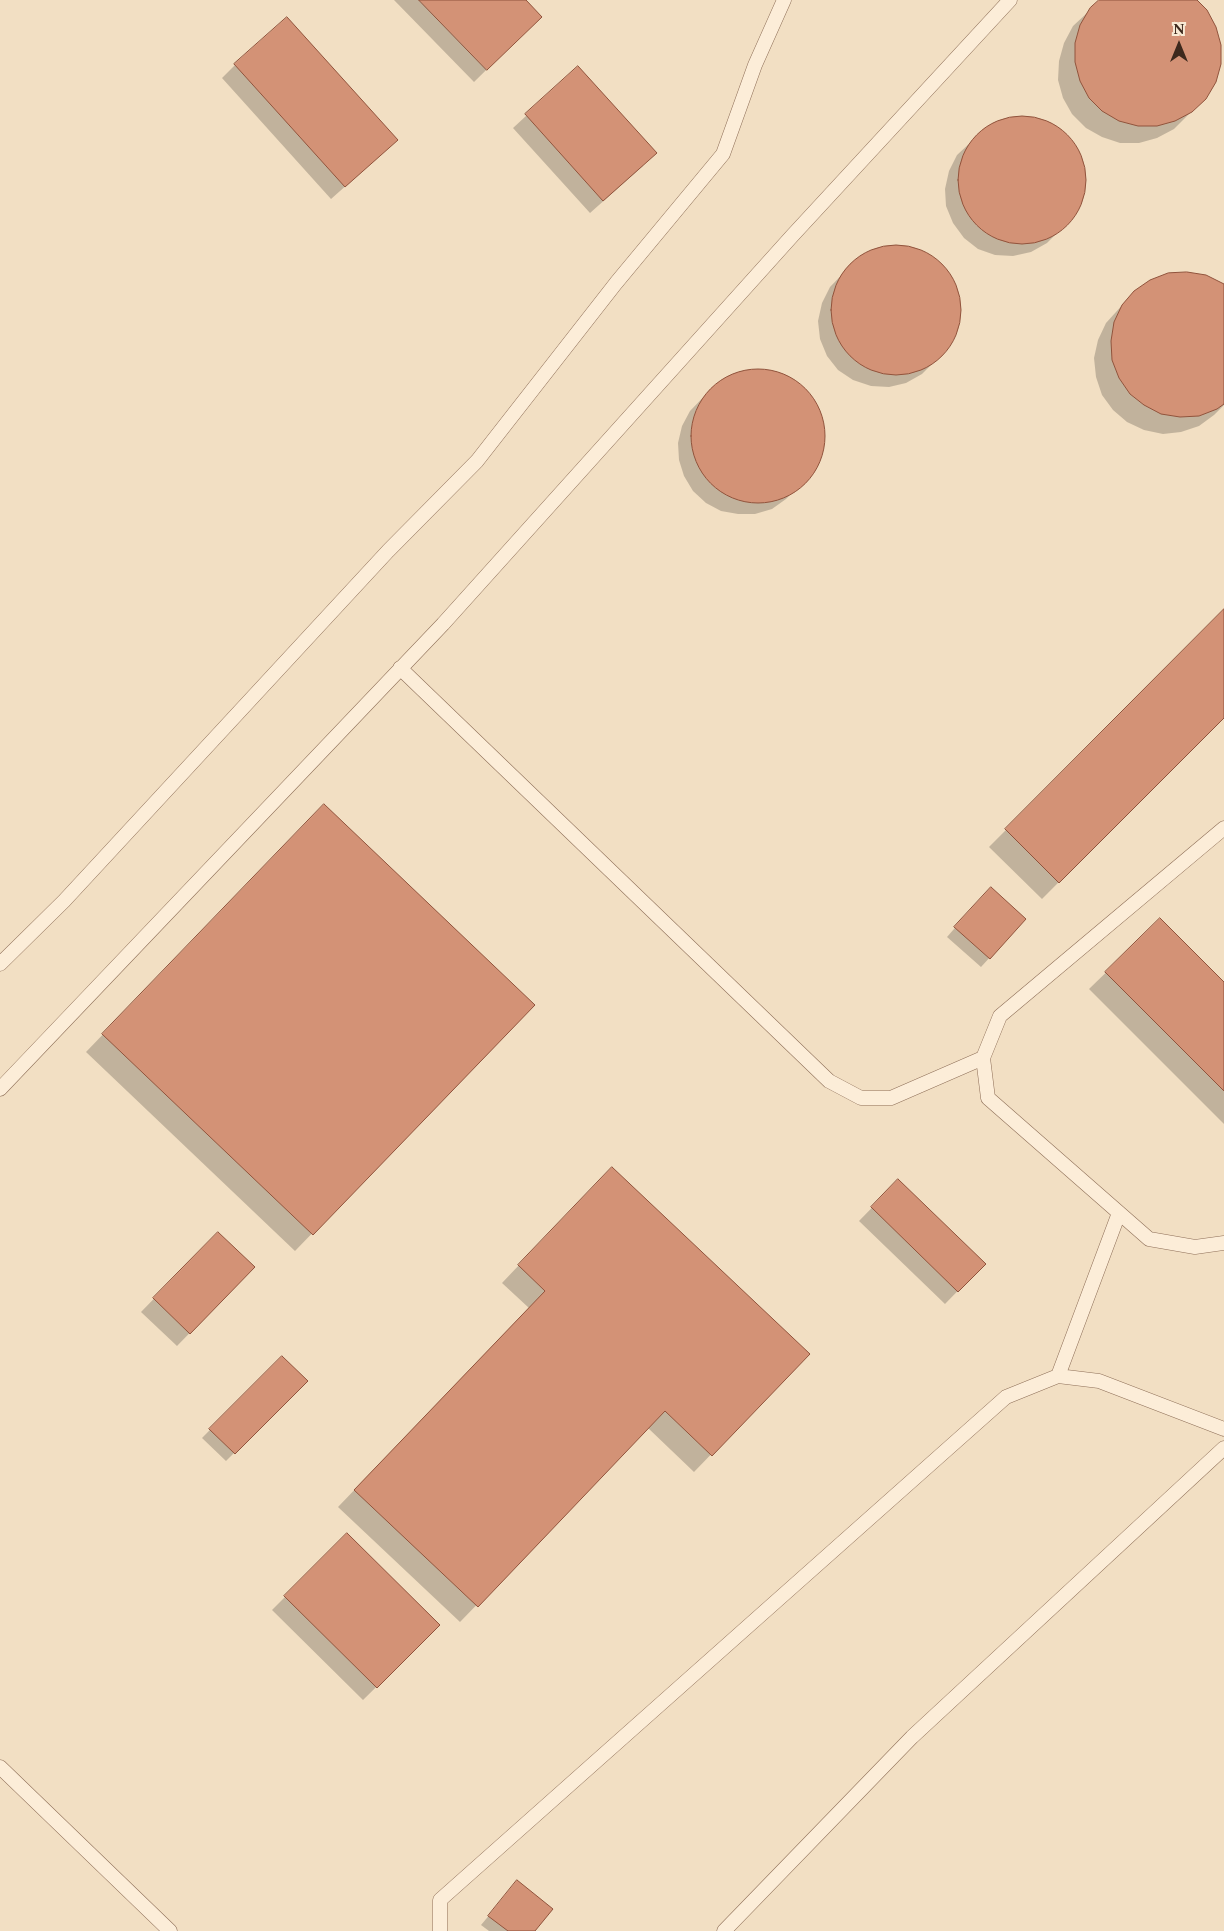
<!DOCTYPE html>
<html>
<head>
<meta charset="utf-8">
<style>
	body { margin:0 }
	#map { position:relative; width:1224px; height:1931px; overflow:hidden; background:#f2dfc3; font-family:Spectral,serif }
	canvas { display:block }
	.north { position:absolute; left:1154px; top:20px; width:50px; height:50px; -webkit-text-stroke:4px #f8ead4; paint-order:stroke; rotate:0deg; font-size:14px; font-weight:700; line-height:20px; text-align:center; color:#3d291d }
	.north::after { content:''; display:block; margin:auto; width:18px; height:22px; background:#3d291d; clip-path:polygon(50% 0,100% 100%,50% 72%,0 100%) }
</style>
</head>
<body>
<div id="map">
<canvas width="1224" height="1931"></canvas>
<div class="north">N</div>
</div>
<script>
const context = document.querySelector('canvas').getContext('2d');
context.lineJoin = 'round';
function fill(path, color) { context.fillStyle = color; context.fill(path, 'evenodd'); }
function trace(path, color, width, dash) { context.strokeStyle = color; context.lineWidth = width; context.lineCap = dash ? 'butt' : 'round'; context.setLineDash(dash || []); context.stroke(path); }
fill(new Path2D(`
	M394,0H524L540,17L474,82Z
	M1101,0H1196L1205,98L1174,129L1157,138L1139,143H1120L1102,137L1086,128L1072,114L1063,98L1058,80L1059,61L1064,43L1073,26Z
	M235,65L384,152L331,199L222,78Z
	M578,68L643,166L590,213L513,128Z
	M1017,117L1035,118L1052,124L1067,135L1078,149L1084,166L1085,184L1082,202L1073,217L1047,243L1031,252L1013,256L995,255L978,249L964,238L953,223L946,206L945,189L949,171L957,155L971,142L984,129L1000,120Z
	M890,246L908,247L925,253L940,264L952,278L958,295L960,313L957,331L949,347L922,374L906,383L889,387L871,386L853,380L838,370L827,356L820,339L818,321L822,303L830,287L856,260L872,250Z
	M1224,286V405L1214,415L1199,426L1181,432L1163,434L1144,430L1127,422L1113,410L1102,395L1096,377L1094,358L1098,340L1106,323L1135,291Z
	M764,370L781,374L796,382L809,394L818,408L823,425L824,442L819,458L811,474L786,499L772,509L755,514H738L721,511L706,503L693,491L684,476L679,460L678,443L682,426L690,411L715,385L730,376L746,371Z
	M1224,611V716L1042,899L989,847Z
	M307,822L533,1005L295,1251L86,1052Z
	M982,897L1025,919L981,967L947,937Z
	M1160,920L1224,984V1124L1089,989Z
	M898,1181L984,1264L945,1304L859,1221Z
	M595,1185L808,1354L694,1472L648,1428L460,1622L338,1507L529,1308L502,1283Z
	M218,1233L254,1267L177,1346L141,1312Z
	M282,1357L306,1381L226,1461L202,1438Z
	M347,1535L439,1625L363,1700L272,1610Z
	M517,1882L534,1931H489L481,1925Z`), '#0003');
const building = new Path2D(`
	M419,0H526L542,17L487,70Z
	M1099,0H1197L1207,10L1216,27L1221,45V64L1216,82L1206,99L1192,112L1175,121L1157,126H1138L1119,121L1102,111L1089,98L1080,81L1075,62V43L1080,25L1090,8Z
	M287,17L398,140L345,187L234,64Z
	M578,66L657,153L603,201L525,114Z
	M958 180a64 64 0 1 1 128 0a64 64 0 1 1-128 0Z
	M831 310a65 65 0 1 1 130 0a65 65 0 1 1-130 0Z
	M1187,272L1206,275L1224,284V404L1217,409L1199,416L1180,417L1161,414L1144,405L1130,394L1119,378L1112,360L1111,341L1114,322L1122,305L1134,291L1150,280L1168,273Z
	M691 436a67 67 0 1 1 134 0a67 67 0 1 1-134 0Z
	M1224,609V718L1059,883L1005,829Z
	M324,804L535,1005L313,1235L102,1034Z
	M991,887L1026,919L990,959L954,927Z
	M1160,918L1224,982V1091L1105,972Z
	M612,1167L810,1354L712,1456L665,1411L478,1607L354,1490L545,1291L518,1265Z
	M898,1179L986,1264L958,1292L871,1207Z
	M218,1232L255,1267L190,1334L153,1298Z
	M282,1356L308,1381L235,1454L209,1429Z
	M347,1533L440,1625L377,1688L284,1596Z
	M517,1880L553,1909L535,1931H508L488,1916Z`);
fill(building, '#d39276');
trace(building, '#90533c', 1);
const service = new Path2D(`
	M400,668L829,1081L861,1098H891L983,1058
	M1224,828L1000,1016L983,1058L988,1098L1149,1239L1195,1247L1224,1243
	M0,964L64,901L388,551L477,461L616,283L723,154L755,65L784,0
	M0,1089L443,624L792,236L1010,0
	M1058,1376L1119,1213
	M0,1767L170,1931
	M440,1931V1900L1006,1397L1058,1376L1099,1381L1224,1429
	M724,1931L912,1737L1224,1448`);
trace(service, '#8e6f58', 15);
trace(service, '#fcedd8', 14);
</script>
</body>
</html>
